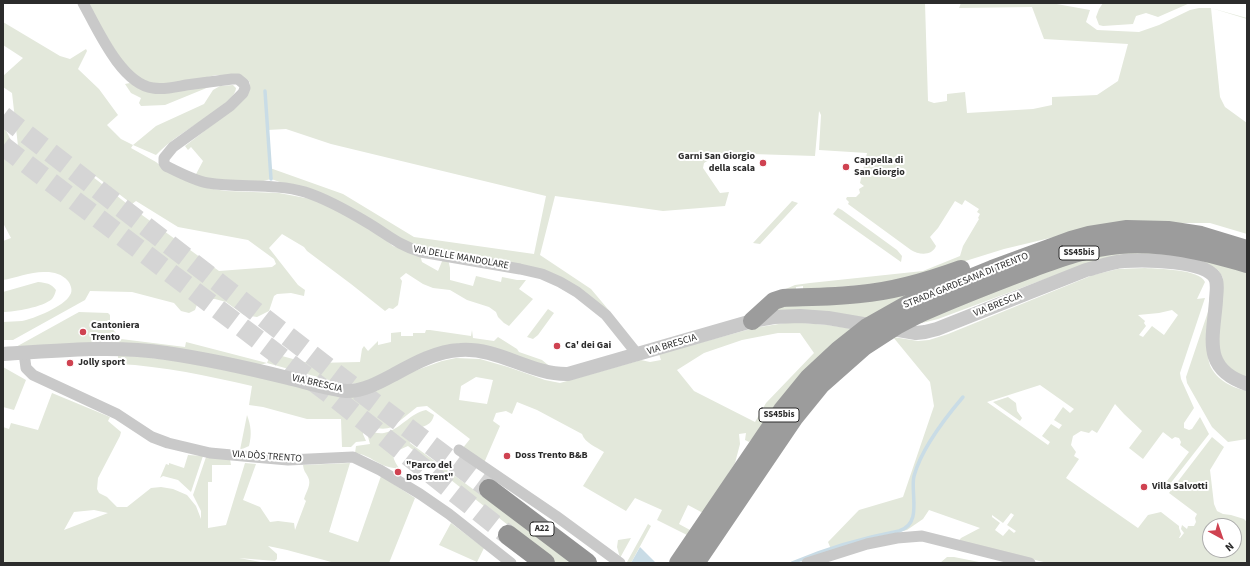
<!DOCTYPE html>
<html>
<head>
<meta charset="utf-8">
<style>
	body { margin:0 }
	#map { position:relative; width:1250px; height:566px; overflow:hidden; background:#fff; font-family:"Source Sans 3",sans-serif }
	canvas { display:block }
	.frame { position:absolute; inset:0; border:4px solid #2c2c2c; pointer-events:none }
	.north { position:absolute; left:1202px; top:518px; width:40px; height:40px; box-sizing:border-box; background:#fff; border:1px solid #ababab; border-radius:50%; rotate:140deg; font-size:11px; font-weight:700; line-height:16px; text-align:center; color:#2c2c2c }
	.north::after { content:''; display:block; margin:auto; width:14px; height:18px; background:#cf4251; clip-path:polygon(50% 0,100% 100%,50% 72%,0 100%) }
</style>
</head>
<body>
<div id="map">
<canvas width="1250" height="566"></canvas>
<div class="frame"></div>
<div class="north">N</div>
</div>
<script>
const context = document.querySelector('canvas').getContext('2d');
context.lineJoin = 'round';
function fill(path, color) { context.fillStyle = color; context.fill(path, 'evenodd'); }
function trace(path, color, width, dash) { context.strokeStyle = color; context.lineWidth = width; context.lineCap = dash ? 'butt' : 'round'; context.setLineDash(dash || []); context.stroke(path); }
function write(font, color, halo, rows, align = 'center') {
  context.font = font + ' "Source Sans 3",sans-serif'; context.lineWidth = 4; context.setLineDash([]); context.textBaseline = 'middle'; context.strokeStyle = halo; context.fillStyle = color; for (const [text, x, y, turn = 0] of rows) {
    context.save(); context.translate(x, y); context.rotate((+turn || 0) * Math.PI / 180); context.textAlign = isNaN(turn) ? turn : align; if (halo) context.strokeText(text, 0, 0); context.fillText(text, 0, 0); context.restore();
  }
}
fill(new Path2D(`
	M86,3H925L928,101L934,103L947,101V94L965,92L967,113L1033,109L1052,105V97L1097,95L1118,81L1128,44L1044,39L1032,7L959,8L961,3H1051L1090,10L1086,22L1097,30L1139,32L1159,25L1190,10L1199,8H1211L1247,18V19L1211,8L1220,97L1225,107L1247,123V234L1210,223H1140L1096,227L1004,249L898,282L803,290V286L796,287V290L781,291L795,285L810,283L923,271L960,256L963,246L979,219L978,218L980,214L977,212L979,209L965,200L962,205L955,201L938,228L930,237L936,246C932,256 919,255 911,250L848,204L849,202L846,199L847,197H856L860,193L859,189L864,186L860,183L867,153L819,150L821,115L819,111L815,156L721,153L704,163L703,168L720,193L729,192L725,206L663,211L555,196L540,255L591,289L612,314L564,281L422,249L283,183L271,179L259,182L239,183L195,176L203,161L191,147L188,150L185,146L238,105L249,92L250,87V83L248,80L230,75H216L195,80L151,85L128,71ZM286,129L331,144L546,196L534,254L414,237L343,194L270,168L267,130Z
	M1103,3H1190L1158,17L1146,13L1136,16L1133,24L1103,26L1099,25L1096,17L1099,9Z
	M3,22L60,56L70,59L86,49L87,51L78,69L99,89L118,115L107,125L121,139L133,145L156,126L204,104L213,90L220,86L233,85L236,88C236,102 192,126 180,135C171,141 164,147 156,155L133,145L131,148L156,162L167,171L207,188L226,191L279,193L311,199L341,212L383,238L393,246L420,255L422,262L438,271L443,259H448L450,268V280L473,286L476,276L501,282L502,277L517,280H526L519,289L533,299L509,326L504,323L498,317L496,312L489,307L467,300L450,290L433,288L423,284L406,273L400,278L402,281L398,305L393,309L389,308L385,311L351,284L307,251L304,247L282,234L269,248L298,285L305,290L304,296L291,293L277,294L274,296L269,311L257,317L244,315L226,302L215,299H199L195,310L189,313L181,311L174,303L132,292L90,291L85,300L13,340H3V322C9,322 16,321 22,321C33,319 65,306 70,295C73,291 71,285 68,281C62,274 54,272 46,272C33,271 15,278 3,280V241L11,238L3,223V125L11,140L10,163L15,158L18,146L12,93L3,87V76L23,58L3,45ZM89,171L132,204L136,201L178,227L248,240L274,259L276,264L272,267L219,271L131,207L88,173Z
	M130,83L139,88L209,87L165,105L141,106L139,103L141,98L131,93L125,84Z
	M792,201L798,203L760,244L753,243Z
	M838,208L842,210L897,250L902,256L901,262L833,214Z
	M1136,251L1169,253L1247,269V379C1242,376 1235,374 1230,370C1209,353 1224,303 1223,278L1218,270L1205,263L1080,266L938,319L918,324L939,313L1058,267L1098,256Z
	M1145,268C1158,269 1200,269 1205,282L1197,299L1205,298L1180,373L1181,379L1194,408L1184,423V428L1189,430L1192,429L1200,417L1209,434L1170,484L1167,481L1189,452L1180,445L1181,442L1179,438L1175,437L1172,439L1163,432L1143,459L1129,448L1142,431L1124,414L1115,404L1097,433L1092,430L1089,433L1081,431L1073,436L1071,445L1076,452L1074,456L1079,459L1066,478L1138,528L1148,515L1161,512L1179,526V528L1181,534L1179,538H1180L1184,533L1181,529L1182,525L1187,529L1188,526H1194L1196,522L1195,518L1197,514L1169,493L1212,437L1224,447L1210,470L1214,504L1217,511L1223,514L1231,515L1244,519L1247,522V563H1048L958,542L961,538L980,528L929,510L923,519L907,530L849,544L831,549L828,542L859,510L903,497L934,406L930,382L893,337L918,341L929,340L948,334L1093,275L1118,269ZM1172,310L1178,315L1164,335L1152,326L1143,337L1139,335L1146,326L1144,323L1145,321L1138,315L1159,313ZM1040,385L1074,409L1070,413L1063,407L1054,420L1062,425L1059,429L1051,424L1042,436L1050,442L1048,445L987,402ZM1011,513L1014,515L1007,525L1016,531L1014,533L1009,529L1003,536L995,530L1000,523L992,517V515L1003,523ZM1210,526H1234V550H1210Z
	M38,282C46,283 51,283 56,290C55,294 54,296 52,299C43,307 15,312 3,312V292Z
	M922,287L866,320L776,310L782,304Z
	M1212,300C1211,316 1206,348 1209,362C1213,378 1232,388 1247,391V439L1228,442L1212,427L1187,383L1186,377Z
	M548,309L554,313L538,335L533,339L527,337Z
	M79,312L108,313L110,315V326L121,339L185,347L186,342L267,363L271,353L304,362L315,363L360,362L362,349L364,346L368,351L378,341V345L391,342V333L401,332V336H413V333H425L426,330H430L471,336L472,330L473,338L494,341L498,337L517,349L519,352L542,360L553,369L477,345L364,383L346,384L336,382L267,363L260,365L14,348Z
	M791,322L828,325L853,329L749,442L745,440L746,433L739,434L740,444L735,463L703,513L688,505L679,524L690,530L687,535L657,520L662,510L635,498L626,511L583,486L604,452C596,447 585,443 582,434L537,410L517,402L512,414L506,411L496,413L493,421L500,426L484,463L462,449L470,439L427,406L417,407L392,427C382,431 374,426 365,429L363,434L366,441L356,442L351,447H342L341,419H307L263,407L249,405L252,386C209,376 163,366 118,364V354L178,361L360,396L371,394L406,374L442,361L456,358L480,359L508,367L545,380L560,383L641,360L650,362L661,360L659,354L754,328ZM778,333H800L814,353L766,403L755,422L694,391L677,370L704,353L742,340ZM476,377L493,380L487,404L459,400L461,386Z
	M3,367L26,380L14,410L3,407Z
	M52,393L110,417L108,421L121,432L120,436L98,478L97,489L99,493L107,497L117,507H127L151,488L161,487L173,489L187,495L196,506L201,519V511L193,495L206,457L230,459L231,465H212V482H208V528L226,525L245,463L256,464L243,500L260,507L270,522L278,521L294,523L295,530L306,501L304,499C306,492 312,484 308,477C305,471 304,472 303,465L350,463L329,532L358,542L381,476L415,498L389,563H335L287,550L268,546L277,554V559L275,561L239,558L266,563H3V427L9,429L11,423L38,430ZM94,510L108,513L64,530L74,512Z
	M1008,397L1016,403L1017,411L1022,418L1020,421L993,402Z
	M426,410L434,415C430,431 417,423 409,436L410,443L574,563H556L408,446C395,452 388,452 399,468C380,469 372,455 355,453L356,446L370,444L367,433L368,432C374,432 379,434 384,433C400,430 410,413 426,410Z
	M247,415C251,426 252,434 249,446L240,450Z
	M188,455L203,456L191,492L178,480L163,476L160,478L166,464L169,465V463L184,468Z
	M451,523L484,548L477,562L439,545Z
	M648,524L651,526L631,563L627,562Z
	M631,538L620,558L617,547L618,540Z
	M947,557H954L984,563H940Z`), '#e3e8db');
fill(new Path2D(`
	M640,547L656,563H631Z`), '#c9dce6');
trace(new Path2D(`
	M265,91L271,179
	M792,563C828,548 862,538 899,531C923,524 910,493 914,476C921,450 946,417 963,397`), '#c9dce6', 3.5);
trace(new Path2D(`
	M3,116L343,379L489,489
	M3,146L335,398L508,535`), '#d5d5d5', 20, [20, 10]);
trace(new Path2D(`
	M83,3C97,28 121,84 153,88C164,90 175,87 186,85C201,83 217,81 232,79H238L244,84L245,88L243,93L230,106L173,147L164,158V163L166,166C178,172 195,181 208,183C239,188 275,183 305,192C327,199 348,211 368,223C388,235 398,245 421,252L520,269L542,274L560,282L577,292L606,315L638,355
	M24,353L26,368L33,375L117,414L152,437L168,443L210,453L254,457L288,460L353,457L380,470L420,494L449,514L511,563
	M459,450L556,516L620,563
	M807,563L867,544L897,538L922,536L1030,563`), '#c9c9c9', 11);
trace(new Path2D(`
	M3,354C56,351 113,345 166,353C207,359 248,368 288,378C305,382 331,390 347,391C364,391 380,382 395,374C415,363 437,351 460,350C498,347 531,375 568,374L752,321L774,317L800,316L828,318L916,333L925,332L937,329L1086,270C1098,267 1111,262 1124,261C1142,260 1209,259 1216,280C1218,287 1216,294 1216,301C1213,339 1202,369 1247,384`), '#c9c9c9', 14);
trace(new Path2D(`
	M913,301L992,269L1071,240L1089,235L1127,229L1168,230L1201,235L1247,249
	M919,314C955,298 991,284 1028,270C1058,259 1087,248 1119,245C1163,241 1205,252 1247,264
	M752,321L774,301L783,298C808,297 834,297 860,294C894,291 928,281 961,269`), '#9c9c9c', 18);
trace(new Path2D(`
	M489,489L587,563
	M508,535L545,563`), '#939393', 20);
trace(new Path2D(`
	M678,563L782,410L809,377L838,350L867,327L913,301
	M696,563L795,417L821,385L864,347L898,325L919,314`), '#9c9c9c', 18);
for (const [x, y, r, color] of [
	[763,163,4,"#cf4251"],
	[846,167,4,"#cf4251"],
	[83,332,4,"#cf4251"],
	[557,346,4,"#cf4251"],
	[70,363,4,"#cf4251"],
	[507,456,4,"#cf4251"],
	[398,472,4,"#cf4251"],
	[1144,487,4,"#cf4251"]
]) { const dot = new Path2D(); dot.arc(x, y, r, 0, 2 * Math.PI); context.fillStyle = color; context.fill(dot); trace(dot, '#fff', 1.5); }
for (const [x, y, w] of [
	[1079,253,40],
	[779,415,40],
	[542,529,24]
]) { const box = new Path2D(); box.roundRect(x - w / 2, y - 7, w, 14, 3); context.fillStyle = '#fff'; context.fill(box); trace(box, '#2c2c2c', 1); }
write('bold 9px', '#2c2c2c', null, [
	["SS45bis",1079,253],
	["SS45bis",779,415],
	["A22",542,529]
]);
write('bold 10px', '#2c2c2c', '#fff', [
	["Garni San Giorgio",755,157,"right"],
	["della scala",755,169,"right"],
	["Cappella di",854,161],
	["San Giorgio",854,173],
	["Cantoniera",91,326],
	["Trento",91,338],
	["Ca' dei Gai",565,346],
	["Jolly sport",78,363],
	["Doss Trento B&B",515,456],
	["\"Parco del",406,466],
	["Dos Trent\"",406,478],
	["Villa Salvotti",1152,487]
], 'left');
write('10px', '#2c2c2c', '#fff', [
	["VIA DELLE MANDOLARE",461,258,10],
	["STRADA GARDESANA DI TRENTO",966,281,-22],
	["VIA BRESCIA",998,305,-22],
	["VIA BRESCIA",672,345,-17],
	["VIA BRESCIA",317,384,13],
	["VIA DÒS TRENTO",267,457,4]
]);
</script>
</body>
</html>
